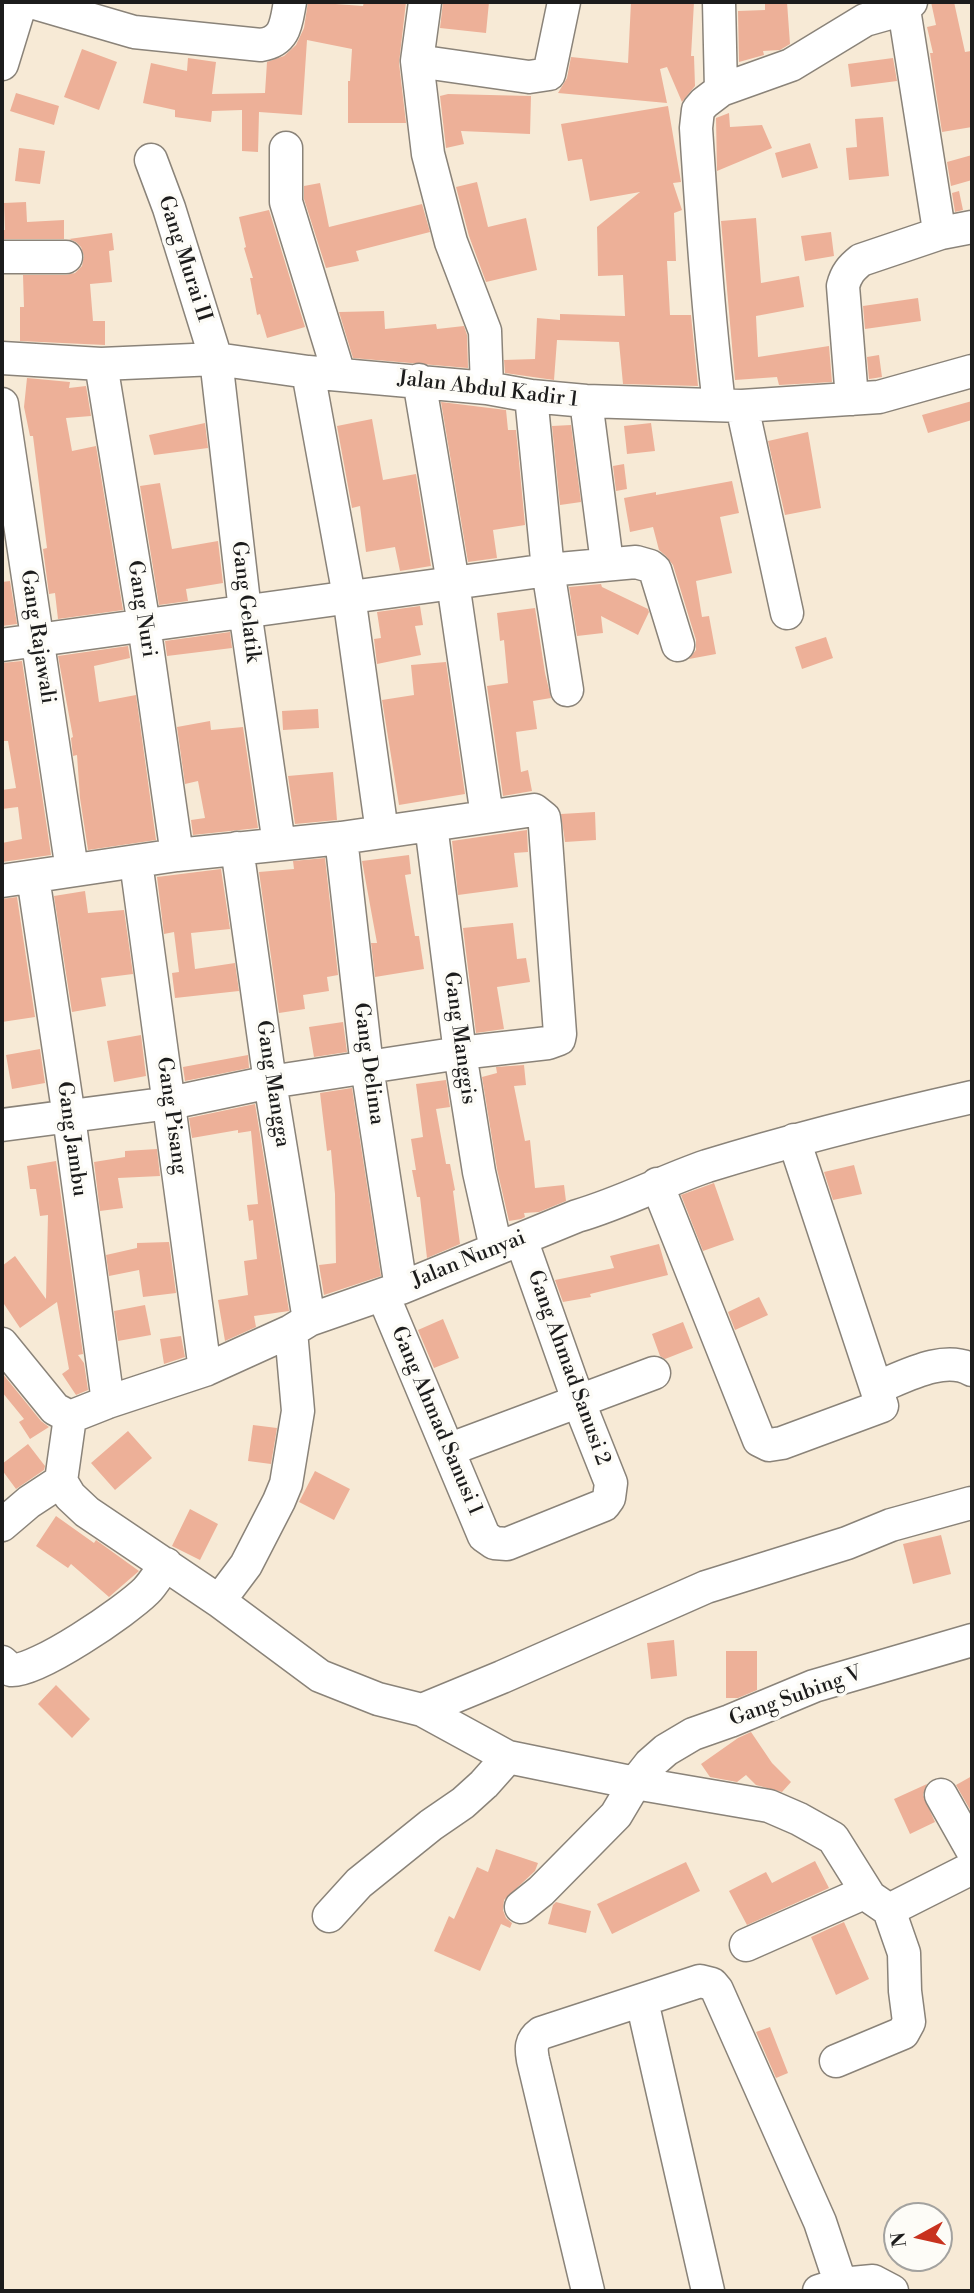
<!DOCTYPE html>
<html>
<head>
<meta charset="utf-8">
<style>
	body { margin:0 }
	#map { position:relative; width:974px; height:2293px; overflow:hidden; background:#f7ead6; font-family:"Libre Bodoni",serif }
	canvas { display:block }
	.frame { position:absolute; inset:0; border:4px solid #1c1c1c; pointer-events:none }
	.north { position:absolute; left:883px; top:2202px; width:70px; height:70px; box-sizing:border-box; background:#fdfcf7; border:2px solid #a3a29f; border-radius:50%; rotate:262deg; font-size:19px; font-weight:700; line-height:28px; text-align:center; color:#1c1c1c }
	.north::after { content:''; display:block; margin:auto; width:24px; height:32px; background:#c8321e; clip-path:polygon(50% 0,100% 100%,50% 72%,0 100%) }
</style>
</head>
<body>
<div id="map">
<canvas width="974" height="2293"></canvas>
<div class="frame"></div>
<div class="north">N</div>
</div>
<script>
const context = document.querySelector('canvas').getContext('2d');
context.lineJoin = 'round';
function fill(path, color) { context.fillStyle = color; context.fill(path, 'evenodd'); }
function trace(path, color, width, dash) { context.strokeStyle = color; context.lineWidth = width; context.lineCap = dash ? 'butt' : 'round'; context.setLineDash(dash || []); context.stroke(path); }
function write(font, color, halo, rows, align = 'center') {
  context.font = font + ' "Libre Bodoni",serif'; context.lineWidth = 7; context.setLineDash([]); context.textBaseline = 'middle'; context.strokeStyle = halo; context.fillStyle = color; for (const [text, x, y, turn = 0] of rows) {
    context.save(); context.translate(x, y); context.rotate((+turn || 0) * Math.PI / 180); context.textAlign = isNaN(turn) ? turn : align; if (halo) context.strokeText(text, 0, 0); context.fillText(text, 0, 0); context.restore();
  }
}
fill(new Path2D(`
	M308,2L363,6L364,2H406L399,63L406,123H348V81H350L352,49L307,40L302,115L259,112L258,152L242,151V110L212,111L211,122L175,117V110L143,103L151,63L187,71L188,58L216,62L212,94L265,93L267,62L284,56L296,45L304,28Z
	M443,2H489L486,33L440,28Z
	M631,2H694L691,56H694L695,86L682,102L667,67L660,69L667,103L558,93L567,78L571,57L628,63Z
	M765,2H787L790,44L780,50L763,51L764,55L739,62L738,11L765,10Z
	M931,2H954L965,52L971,51L972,127L942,132L930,53H933L927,27L936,25Z
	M82,49L117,62L99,110L64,97Z
	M893,58L897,81L851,87L848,64Z
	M16,93L59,106L54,125L10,111Z
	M448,94L531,96L530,134L461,131L464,144L446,148L440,96Z
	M668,106L681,182L673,183L682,210L674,213L676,261H667L670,315H691L698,386L623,384L619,342L557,340L554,380L505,373L504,360L535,359L537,318L560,320V314L625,316L623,275L598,276L597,227L640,192L590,201L582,159L568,161L561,124Z
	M729,113L730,127L762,125L772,148L717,171L716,118Z
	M883,117L889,176L849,180L846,148L857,147L855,119Z
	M810,143L818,168L782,178L775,153Z
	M19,148L45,151L40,184L15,181Z
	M972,155V180L951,186L947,162Z
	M477,182L488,227L526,218L537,270L486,282L469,236L456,187Z
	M320,183L329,227L422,204L430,232L356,251L359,261L326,268L304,199V186Z
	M959,191L963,210L955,212L952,193Z
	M26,202L27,222L64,220V239H2V230H5L4,203Z
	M269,210L305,327L267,338L260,314L257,315L250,278H253L244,248L246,247L239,217Z
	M756,218L761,283L799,276L804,307L756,316L758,357L829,346L832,382L779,385L777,377L735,380L721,221Z
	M831,232L834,256L805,261L801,236Z
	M112,233L114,250L109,251L112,282L90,284L93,321H105V345L20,341V307H24L23,275H66L75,273L82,266L84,256L81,247L76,242L69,239Z
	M918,298L921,321L865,329L863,306Z
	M384,311L385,329L436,324L437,329L464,326L467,335L468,368L353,358L339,312Z
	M879,355L882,377L869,379L867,357Z
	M27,378L70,382L69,388L86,386L91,416L66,418L72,451L96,446L123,610L58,619L55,593L49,594L43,549L47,548L33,436H30L24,407Z
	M972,401V420L928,433L922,415Z
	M441,402L506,410L508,430H516L525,525L493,530L497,558L468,562Z
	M372,419L383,480L416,474L431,566L400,571L395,547L366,552L360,506L352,508L337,426Z
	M205,423L208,448L154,455L149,435Z
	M651,423L655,451L627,454L624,426Z
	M571,425L581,502L560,505L552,426Z
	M808,432L821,508L785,515L768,441Z
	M624,464L627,489L616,491L613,466Z
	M732,481L739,513L720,517L732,573L696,581L702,617L709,616L716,654L689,659L696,650V640L673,565L666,556L659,550L653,527L630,532L624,498L656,492V495Z
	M160,483L172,549L218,541L223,583L186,589L188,601L159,605L140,486Z
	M10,581L17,624L2,626V582Z
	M601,584L602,587L648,609L649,612L638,635L601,616L603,633L577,636L569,587Z
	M420,606L423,625L415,626L421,655L377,664L374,639L381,638L377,612Z
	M535,608L545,673L551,698L533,701L537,729L516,732L521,772L528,770L532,791L503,796L487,686L508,683L504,640L500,641L497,613Z
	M230,632L232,648L167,656L165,641Z
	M826,637L833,658L802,669L795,647Z
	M128,646L130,658L94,666L99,702L136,695L156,840L88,850L80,798L77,755L73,756L71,738L73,737L58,656Z
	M22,661L51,855L2,862V843L22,839L18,807L2,809V790L16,788L8,741H4L2,726V663Z
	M446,662L465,794L399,805L382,700L414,695L411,665Z
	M318,709L319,728L283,730L282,711Z
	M210,721L211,730L243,727L258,828L193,835L191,820L205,818L198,781L185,784L177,727Z
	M333,772L337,820L295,824L288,776Z
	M595,812L596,840L565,842L561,814Z
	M527,830L528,852L514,853L518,887L458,895L452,841Z
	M409,855L411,874L405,875L415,936H419L424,969L375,977L371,943H377L362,861Z
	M325,858L338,975L327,977L329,991L303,995L305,1009L279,1013L259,872L294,869L293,861Z
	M221,869L230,929L191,933L195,969L235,963L239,991L175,998L172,973L179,972L174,932L164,934L157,877Z
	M85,891L88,913L124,910L133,974L101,978L106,1006L72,1012L54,896Z
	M17,897L35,1017L2,1022V899Z
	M513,923L517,959L526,958L530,982L497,987L504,1029L476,1033L463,928Z
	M343,1022L347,1052L314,1057L309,1027Z
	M141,1035L146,1076L114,1082L107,1041Z
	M40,1049L45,1083L12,1089L6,1055Z
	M248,1055L249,1068L185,1081L183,1067Z
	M524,1065L526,1085L514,1086L525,1141L530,1140L535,1188L564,1185L566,1201L539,1212L524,1213L525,1217L521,1219L509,1221L497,1169L482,1077L497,1073L496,1067Z
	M446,1080L450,1107L436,1109L446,1164H450L455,1190L453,1191L460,1244L427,1258L420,1197H417L412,1170H416L411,1139L423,1137L416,1084Z
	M352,1088L381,1276L324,1295L319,1265L336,1263L335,1194L331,1150L327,1151L320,1093Z
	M255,1104L289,1311L254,1316L256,1327L225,1341L218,1300L248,1295L244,1261L257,1259L253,1220L249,1221L247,1205L258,1204L251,1131L238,1133V1130L192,1138L189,1118Z
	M157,1149L160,1176L118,1178L123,1208L100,1211L94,1162L125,1157V1151Z
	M56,1161L83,1354L78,1355L84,1363L88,1390L76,1395L62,1374L69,1369L57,1302L20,1328L2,1301V1266L15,1256L46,1299L48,1215L40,1216L36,1189H30L27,1166Z
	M854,1165L862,1194L833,1200L824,1172Z
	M714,1183L734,1240L703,1251L681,1195Z
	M169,1242L176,1293L143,1297L139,1270L109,1276L106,1255L137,1248V1243Z
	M659,1244L668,1275L590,1294L591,1297L563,1302L555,1280L614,1268L610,1256Z
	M759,1297L768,1315L735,1330L728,1312Z
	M145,1305L151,1335L118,1341L114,1311Z
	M443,1319L459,1358L434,1368L418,1330Z
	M683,1322L693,1348L665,1359L660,1356L652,1334Z
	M181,1336L185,1357L164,1364L160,1339Z
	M2,1373L41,1421L49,1427L30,1439L19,1422L24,1419L2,1392Z
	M253,1425L277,1428L271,1464L248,1461Z
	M128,1431L152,1458L115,1490L91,1463Z
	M28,1444L45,1466L44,1470L16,1489L2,1470V1464Z
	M315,1471L350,1489L334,1520L299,1502Z
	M190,1509L218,1524L200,1560L172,1546Z
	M56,1516L94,1543L96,1540L139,1571L109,1597L71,1564L68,1568L36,1546Z
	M941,1535L951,1574L913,1584L903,1544Z
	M674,1640L677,1676L651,1679L647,1643Z
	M726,1651H757V1690L738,1698H726Z
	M56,1685L90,1719L72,1738L38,1704Z
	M751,1732L772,1763L791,1782L782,1792L756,1785L746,1775L737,1782L710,1777L701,1764L738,1738Z
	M972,1776V1813L956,1785Z
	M927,1784L923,1795L935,1822L910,1834L894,1799Z
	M496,1849L538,1863L535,1871L504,1900L503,1910L506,1918L512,1923L510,1928L501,1924L480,1971L434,1951L449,1916L454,1919L477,1867L488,1872Z
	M815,1861L829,1888L747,1925L729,1891L766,1872L772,1883Z
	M686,1862L700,1891L612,1934L597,1904Z
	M556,1902L591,1911L586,1933L548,1924L553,1905Z
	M844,1922L869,1979L836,1995L811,1937Z
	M770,2027L788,2073L776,2078L756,2032Z`), '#edb098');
const minor = new Path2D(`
	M31,2L134,32L261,45C286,41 286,23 290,2
	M425,2L417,61L428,154L451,242L485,331L487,388
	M719,2L721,90
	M904,9L938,224L941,233L972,227
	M417,61L529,77L549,74L564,2
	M2,64L21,2
	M286,148V202L339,374
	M151,160L169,208L216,359L245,611L279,844
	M2,257H66
	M2,358L101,364L216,359L308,372L487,388L531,396L586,401L742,406L879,397L972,371
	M101,364L144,625L177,855
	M308,372L349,596L382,832
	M419,380L453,583L487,816
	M531,396L548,570L567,690
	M852,399L843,286C846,274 851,268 861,260L941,233
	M586,401L607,563
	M2,404L72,870
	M719,404C708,312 702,220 696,128L698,110L704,103L721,90L791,65L865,20L904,9L911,2
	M742,406L787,613
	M2,645L548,570L636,562L650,566L655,570L678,645
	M431,825L460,1053L479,1172L496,1248
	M341,838L367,1067L401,1288
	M237,848L270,1082L309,1320
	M136,862L205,1370
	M33,877L69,1117L108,1402
	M2,881L177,855L341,838L534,810L544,818L545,826L560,1034L559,1039L548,1043L460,1053L270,1082L170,1103L2,1125
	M657,1184L759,1440L769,1445L782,1443L882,1406L794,1140
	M383,1295L484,1536L494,1543L507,1544L604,1505L609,1498L611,1483L578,1400L521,1239
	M2,1344L55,1409L70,1417L108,1402L205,1370L291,1331L309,1320L401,1288L577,1216C622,1203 663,1181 707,1166C794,1139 883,1117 972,1097
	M876,1388C904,1377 944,1354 972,1370
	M448,1450L654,1373
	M61,1481L70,1496L87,1512L219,1601L320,1676L378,1699L422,1710L508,1757L635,1783L769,1806L799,1819L833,1838L870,1897L889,1910L972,1868
	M61,1481L70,1417
	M2,1525L29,1502L61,1481
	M219,1601L246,1565L279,1501L286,1484L298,1411L291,1331
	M2,1662L11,1670C36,1673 127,1610 146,1591C154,1583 159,1573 166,1564
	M422,1710L502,1677L706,1587L847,1543L891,1525L971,1503
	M941,1795L972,1850
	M521,1907L541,1891L616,1815L635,1783L650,1764L666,1750L693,1734L730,1721L814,1686L972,1640
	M329,1916L359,1883L431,1825L463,1803L484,1784L508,1757
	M746,1945L866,1892
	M642,2001L708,2291
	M836,2061L903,2033L909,2022L905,1991L904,1953L889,1910
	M588,2291L533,2060C531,2049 530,2041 541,2033L700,1981L712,1984L717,1990L820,2222L843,2291
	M819,2291L841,2284L873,2281L892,2291`);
trace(minor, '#8a8379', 35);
trace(minor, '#fff', 32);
write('21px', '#1c1c1c', '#fdfcf7', [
	["Gang Murai II",184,259,72],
	["Jalan Abdul Kadir 1",488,390,7],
	["Gang Gelatik",245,602,83],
	["Gang Nuri",141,609,81],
	["Gang Rajawali",37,637,81],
	["Gang Manggis",459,1038,82],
	["Gang Delima",368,1064,82],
	["Gang Mangga",272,1084,81],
	["Gang Pisang",171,1116,82],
	["Gang Jambu",71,1139,82],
	["Jalan Nunyai",469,1260,-22],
	["Gang Ahmad Sanusi 2",568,1368,70],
	["Gang Ahmad Sanusi 1",436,1421,67],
	["Gang Subing V",796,1697,-20]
]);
</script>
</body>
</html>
